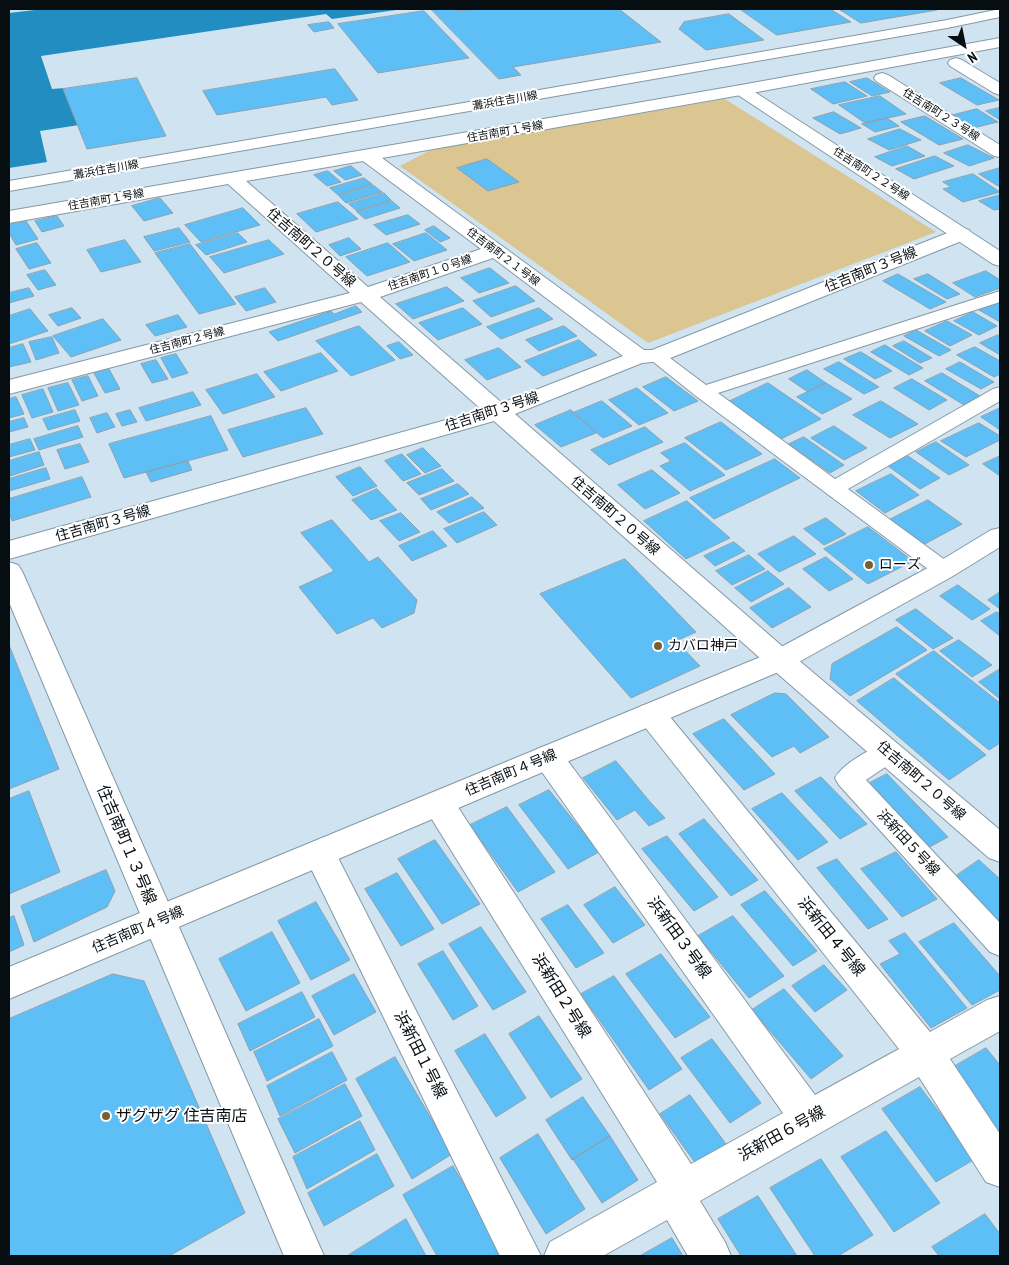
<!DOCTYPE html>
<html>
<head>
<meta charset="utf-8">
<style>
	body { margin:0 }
	#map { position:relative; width:1009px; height:1265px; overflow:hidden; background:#cfe3f0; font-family:"PT Sans Narrow",sans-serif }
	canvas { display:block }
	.frame { position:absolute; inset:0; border:10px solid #070e12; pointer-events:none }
	.north { position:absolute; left:939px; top:20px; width:50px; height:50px; -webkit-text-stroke:4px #fff; paint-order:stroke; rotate:146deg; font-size:14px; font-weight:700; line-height:20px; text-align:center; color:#070e12 }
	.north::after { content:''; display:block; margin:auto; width:18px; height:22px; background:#070e12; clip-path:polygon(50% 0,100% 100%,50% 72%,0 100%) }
</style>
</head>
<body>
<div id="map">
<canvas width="1009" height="1265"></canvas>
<div class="frame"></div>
<div class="north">N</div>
</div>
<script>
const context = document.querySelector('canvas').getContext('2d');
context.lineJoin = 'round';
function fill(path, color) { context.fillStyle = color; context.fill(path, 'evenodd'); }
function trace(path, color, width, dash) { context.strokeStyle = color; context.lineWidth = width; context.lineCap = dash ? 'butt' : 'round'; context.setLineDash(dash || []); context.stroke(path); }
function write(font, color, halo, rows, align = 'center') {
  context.font = font + ' "PT Sans Narrow","Noto Sans JP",sans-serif'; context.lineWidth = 4; context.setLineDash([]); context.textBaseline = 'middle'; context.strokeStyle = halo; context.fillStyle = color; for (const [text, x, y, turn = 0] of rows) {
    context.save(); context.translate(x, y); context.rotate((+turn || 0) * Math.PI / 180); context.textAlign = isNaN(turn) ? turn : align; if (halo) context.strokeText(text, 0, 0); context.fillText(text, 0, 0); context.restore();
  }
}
fill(new Path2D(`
	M725,99L936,232L648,343L400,166L433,149Z`), '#dbc591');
fill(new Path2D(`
	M43,9H403L332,19L326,14L41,56L52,89L65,88L79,125L40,131L47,162L9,168V13Z`), '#228dc1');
const building = new Path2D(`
	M431,9H455L458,11L475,9H619L661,42L513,67L521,75L499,79Z
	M740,9H830L851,22L777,35Z
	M839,9H936L937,10L861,23Z
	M424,11L469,58L378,73L338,24Z
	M729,14L764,40L706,50L679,29L684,22Z
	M329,22L334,28L314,32L308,25Z
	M335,69L358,100L332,105L326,97L217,115L203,91Z
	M137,78L166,136L87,149L63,89Z
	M867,78L890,92L872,96L850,82Z
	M961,78L999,100L977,105L940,83Z
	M845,82L867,96L833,104L811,89Z
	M880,96L906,114L865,123L839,105Z
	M999,108L1000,120L986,111Z
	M977,109L998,122L973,128L953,115Z
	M834,112L861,128L840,134L813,118Z
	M925,116L963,139L939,145L901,122Z
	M887,118L899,126L875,132L862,124Z
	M900,129L921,140L889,150L868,139Z
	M968,145L994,158L969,166L944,153Z
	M907,146L925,156L892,166L875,157Z
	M935,156L954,166L914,179L896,169Z
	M487,159L519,182L488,191L457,168Z
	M351,166L362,175L345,180L334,171Z
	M1000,168V186H998L979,174Z
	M328,171L341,182L327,186L314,175Z
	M973,174L1000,192L963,202L943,189L951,187L943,182Z
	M364,178L372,184L338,195L330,188Z
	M373,185L382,192L346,203L339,196Z
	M384,193L391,200L357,211L349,204Z
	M1000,195V209L994,210L979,201Z
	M160,198L173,213L144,221L132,206Z
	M392,201L400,208L365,219L357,212Z
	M338,202L358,219L316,232L297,214Z
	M243,208L260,225L201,242L185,225Z
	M408,215L420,224L386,235L374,225Z
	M57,216L64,226L42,232L35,221Z
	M26,221L38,239L16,245L9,233V225Z
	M434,226L450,238L440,242L425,230Z
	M179,228L190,242L154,251L144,237Z
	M238,233L247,242L206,255L196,245Z
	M426,233L447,250L414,261L393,244Z
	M349,238L361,249L340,256L329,245Z
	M125,240L141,262L101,272L87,250Z
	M269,240L284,254L224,273L210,257Z
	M37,243L51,263L29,269L16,249Z
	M388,243L410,262L367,276L346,257Z
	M190,244L236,304L199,314L155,253Z
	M490,268L509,283L479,293L461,278Z
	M45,270L56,285L38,290L27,275Z
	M986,271L1000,280V288L975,297L953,283Z
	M898,274L946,302L930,309L883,281Z
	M928,274L960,294L947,299L914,279Z
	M516,286L535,301L491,317L473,301Z
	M447,287L464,301L413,319L396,304Z
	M29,288L34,296L9,303V293Z
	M265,288L276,302L246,311L235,297Z
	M1000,300V322L979,310Z
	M356,306L362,312L278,341L269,332L331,311L334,314Z
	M72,308L81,318L58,326L49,315Z
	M463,308L482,324L438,340L419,323Z
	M539,308L553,319L501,339L487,327Z
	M30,309L48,331L9,344V316Z
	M973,312L997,326L979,335L954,321Z
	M178,315L187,327L155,336L146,325Z
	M103,319L121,340L71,357L53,336Z
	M947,321L972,335L950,346L925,331Z
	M359,326L395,360L351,376L316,341Z
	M564,326L577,336L539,351L526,340Z
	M916,330L951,350L939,356L904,336Z
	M998,335L1000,336V355L980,343Z
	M52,337L59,353L36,360L29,342Z
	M579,340L597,355L543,376L525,361Z
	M904,341L932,358L920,363L893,346Z
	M399,342L413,355L400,359L387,346Z
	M23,344L31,362L9,367V348Z
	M885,345L923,368L909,375L871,352Z
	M975,347L1000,361V374L994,377L957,355Z
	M499,348L521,367L487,380L465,360Z
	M861,352L892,371L875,379L844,359Z
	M321,353L338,371L281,391L264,372Z
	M176,354L188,373L172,378L161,358Z
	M156,360L168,379L152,383L141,364Z
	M839,362L879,387L864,394L824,369Z
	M960,362L994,382L981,389L946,369Z
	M109,369L120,389L105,393L94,373Z
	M807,370L826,383L808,392L789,379Z
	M942,373L980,396L964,405L925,381Z
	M257,374L275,397L223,414L206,390Z
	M88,376L98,396L82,401L72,380Z
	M666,377L698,401L674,411L643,387Z
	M912,379L947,400L929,410L894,388Z
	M68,383L79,405L58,411L48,388Z
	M768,383L821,419L781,439L728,402Z
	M826,383L852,399L822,414L797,397Z
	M637,388L668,413L639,425L609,400Z
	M43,389L53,412L32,418L22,395Z
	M193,392L201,405L146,421L139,408Z
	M16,397L24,414L9,418V399Z
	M602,401L632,426L603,438L573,413Z
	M881,401L918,424L890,438L853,415Z
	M306,408L323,434L243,457L228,430Z
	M1000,408V430L981,417Z
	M75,410L80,421L48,430L43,419Z
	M130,410L137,422L122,426L116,414Z
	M571,410L596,433L561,447L535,425Z
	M107,413L115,427L97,433L90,418Z
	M211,416L228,450L124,478L109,444Z
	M24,418L28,427L9,432V422Z
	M721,422L762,454L726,470L685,438Z
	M979,423L1000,436V440L966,457L941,441Z
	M78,426L83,437L39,450L34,439Z
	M834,426L867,448L844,460L811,438Z
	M645,427L663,442L609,465L591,450Z
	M804,437L844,465L830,473L789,444Z
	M30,439L35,450L9,457V445Z
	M936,442L969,465L949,475L916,452Z
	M685,443L725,475L690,491L660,466L671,461L661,453Z
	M80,444L89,462L65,469L57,450Z
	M423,448L441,466L425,473L407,455Z
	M39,452L44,465L10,476L9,461Z
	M402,454L421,474L403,481L385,461Z
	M908,456L940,478L920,489L888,466Z
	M1000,456V476L983,464Z
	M775,459L800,478L714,519L690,498Z
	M188,461L192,470L151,482L146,472Z
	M360,467L377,486L353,496L336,477Z
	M46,468L50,479L9,491V479Z
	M442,469L454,481L419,495L407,483Z
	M652,470L680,493L645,509L618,485Z
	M891,474L919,495L885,513L856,491Z
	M82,477L91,497L12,521L9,512V499Z
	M458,484L469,494L431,510L421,499Z
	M377,489L397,510L371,520L352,500Z
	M472,497L484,508L449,523L437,512Z
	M928,500L962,524L923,545L889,520Z
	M687,501L730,538L686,559L644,521Z
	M484,512L497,525L457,543L444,529Z
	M401,513L420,532L399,541L380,521Z
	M826,518L846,534L824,545L804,529Z
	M332,520L369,562L378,557L417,600L414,613L382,628L373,618L337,634L299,587L334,571L301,533Z
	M868,527L913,561L868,584L824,549Z
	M433,531L447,546L412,561L399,546Z
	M794,536L816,554L779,572L758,554Z
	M734,542L745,551L715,566L704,556Z
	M749,555L765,569L732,585L716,571Z
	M826,557L853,579L829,591L803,569Z
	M625,559L696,632L676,641L700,666L631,698L540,594Z
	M768,571L784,584L751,602L735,588Z
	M958,585L990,609L972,620L940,596Z
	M789,588L811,607L772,628L750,608Z
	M1000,592V609L988,600Z
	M916,609L953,638L933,649L896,620Z
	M997,612L1000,614V636L981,621Z
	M897,627L927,650L850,696L830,679L832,664Z
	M959,640L992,665L972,677L940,651Z
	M9,645L59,769L9,789Z
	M934,651L1000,703V743L989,750L896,674Z
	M1000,669V699L979,682Z
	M894,678L986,755L949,780L857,701Z
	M775,693L786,694L829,737L800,753L794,746L772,757L731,715Z
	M724,719L775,774L744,790L693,734Z
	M616,761L651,803L665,818L649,826L635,810L617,820L583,778Z
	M887,774L948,837L924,850L864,786Z
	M821,777L867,824L840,839L795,791Z
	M549,790L599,852L568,869L519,805Z
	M29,791L60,872L9,894V799Z
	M782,793L828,842L798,860L752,809Z
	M507,807L555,872L518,892L470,825Z
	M704,819L758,880L731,896L679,834Z
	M667,836L718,897L694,911L642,849Z
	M435,840L480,904L442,924L398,859Z
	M896,852L937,899L902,917L861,869Z
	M837,859L888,919L868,929L817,868Z
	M979,860L1000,879V926L950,880Z
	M106,870L115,891L107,907L34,942L21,906Z
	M397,873L434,929L401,946L365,889Z
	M615,887L645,925L613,943L584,905Z
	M765,891L817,951L793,966L741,905Z
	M316,902L350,960L311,980L278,921Z
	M568,905L604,953L576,968L541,919Z
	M14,916L24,945L9,952V918Z
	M733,916L784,976L749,998L698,936Z
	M954,923L1000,976V990L972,1005L919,942Z
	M481,927L526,992L493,1010L449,944Z
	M272,932L300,983L246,1011L219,959Z
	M905,933L967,1008L931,1028L880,964L900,954L889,941Z
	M443,951L478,1006L453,1020L418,964Z
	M661,954L710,1017L675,1038L626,974Z
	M824,965L847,990L815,1012L792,986Z
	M113,974L144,981L245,1213L169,1256H9V1019Z
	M354,974L376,1012L334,1035L312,996Z
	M614,976L682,1069L649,1090L581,994Z
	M784,989L843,1056L811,1079L752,1010Z
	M302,992L315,1017L250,1051L238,1024Z
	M539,1016L582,1079L551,1098L509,1034Z
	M319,1019L333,1046L267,1081L254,1052Z
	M485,1034L526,1098L496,1117L455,1051Z
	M712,1039L761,1103L730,1123L681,1058Z
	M986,1048L1000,1065V1133L950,1069Z
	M332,1052L347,1080L280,1116L267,1086Z
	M395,1057L452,1154L412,1179L356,1079Z
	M345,1084L362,1116L295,1153L278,1119Z
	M920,1087L975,1159L936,1182L882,1109Z
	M690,1095L726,1144L696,1164L660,1114Z
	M583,1097L610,1136L572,1160L546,1120Z
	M360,1121L375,1150L307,1189L293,1157Z
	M886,1131L940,1203L894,1232L841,1157Z
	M538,1134L585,1209L546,1234L500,1158Z
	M610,1136L638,1180L602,1203L573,1159Z
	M377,1154L394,1186L324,1226L308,1193Z
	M821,1159L873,1235L838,1256H815L770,1188Z
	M453,1166L506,1256H437L403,1195Z
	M758,1196L797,1256H741L718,1219Z
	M985,1214L1000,1234V1256H939L932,1247Z
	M406,1219L426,1256H350L349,1255Z
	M672,1238L683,1256H640Z`);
fill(building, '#5dbff5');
trace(building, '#8da0ad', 1);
const service = new Path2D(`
	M1000,291V302L718,393L835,479L993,389L1000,387V401L848,489L952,565L955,570L952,575L944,578L936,575L696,396L646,356L648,352L655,350L662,352L706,385Z
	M888,742L897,745L901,752L897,759L866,780L1000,923V956L990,952L839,785L835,778C842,764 873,747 888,742Z`);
const minor = new Path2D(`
	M1000,38V47L741,95L382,158L644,350H652L955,230L962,228L969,230L972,234L969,238L663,361L642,363L515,414L790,653L1000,830V862L989,858L770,667L494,421L9,559V541L482,410L361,302L9,394V380L350,293L228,184L9,223V211L741,85ZM363,161L481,249L368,287L246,181ZM493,258L623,356L502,403L380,297Z
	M956,58L962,60L1000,83V95L994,93L950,66L948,63L950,60Z
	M882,73L888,75L1000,145V157L994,156L876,81L874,78L876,75Z
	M9,562L18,565L22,571L324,1256H284L9,602Z
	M651,703L661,706L930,1032L987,1000L1000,996V1031L950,1059L1000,1134V1187L986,1182L919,1077L700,1201L725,1242L731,1256H688L667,1220L603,1256H544L550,1242L657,1182L428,813L423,804L428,795L439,791L450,795L691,1164L783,1113L537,765L533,757L537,749L548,745L559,749L815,1095L899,1049L641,722L636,714L641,706Z
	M320,841L331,844L541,1256H500L304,854L309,844Z`);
const tertiary = new Path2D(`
	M1000,9V17L947,28L9,191V181L947,20Z
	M741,85L747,87L1000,251V266L993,264L735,93L733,90L735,87Z
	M1000,528V547L953,576L790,667L9,999V967L770,653L935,564L991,530Z`);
trace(service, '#8599a5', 2);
trace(minor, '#8599a5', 2);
trace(tertiary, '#8599a5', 2);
fill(service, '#fff');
fill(minor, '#fff');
fill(tertiary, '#fff');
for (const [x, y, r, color] of [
	[869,565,5,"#756130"],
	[658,646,5,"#756130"],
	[106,1116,5,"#756130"]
]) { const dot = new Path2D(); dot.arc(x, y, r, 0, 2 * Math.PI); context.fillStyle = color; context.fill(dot); trace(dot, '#fff', 2); }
write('11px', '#070e12', '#fff', [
	["灘浜住吉川線",505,101,-10],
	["住吉南町２３号線",941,115,32],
	["住吉南町１号線",505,132,-10],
	["灘浜住吉川線",106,170,-10],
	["住吉南町２２号線",871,174,33],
	["住吉南町１号線",106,200,-10],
	["住吉南町２１号線",503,257,37],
	["住吉南町１０号線",430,273,-19],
	["住吉南町２号線",187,341,-15]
]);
write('14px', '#070e12', '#fff', [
	["住吉南町２０号線",311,248,41],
	["住吉南町３号線",871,270,-22],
	["住吉南町３号線",492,412,-18],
	["住吉南町２０号線",615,516,41],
	["住吉南町３号線",103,524,-16],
	["住吉南町４号線",511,773,-23],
	["住吉南町２０号線",921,781,41],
	["浜新田５号線",908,843,47],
	["住吉南町４号線",138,930,-23]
]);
write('14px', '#070e12', '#fff', [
	["ローズ",879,565],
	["カバロ神戸",668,646]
], 'left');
write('16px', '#070e12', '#fff', [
	["住吉南町１３号線",126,845,67],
	["浜新田４号線",831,937,51],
	["浜新田３号線",679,938,54],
	["浜新田２号線",561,996,58],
	["浜新田１号線",420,1055,63],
	["浜新田６号線",782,1134,-29]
]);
write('16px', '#070e12', '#fff', [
	["ザグザグ 住吉南店",116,1116]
], 'left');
</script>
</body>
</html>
